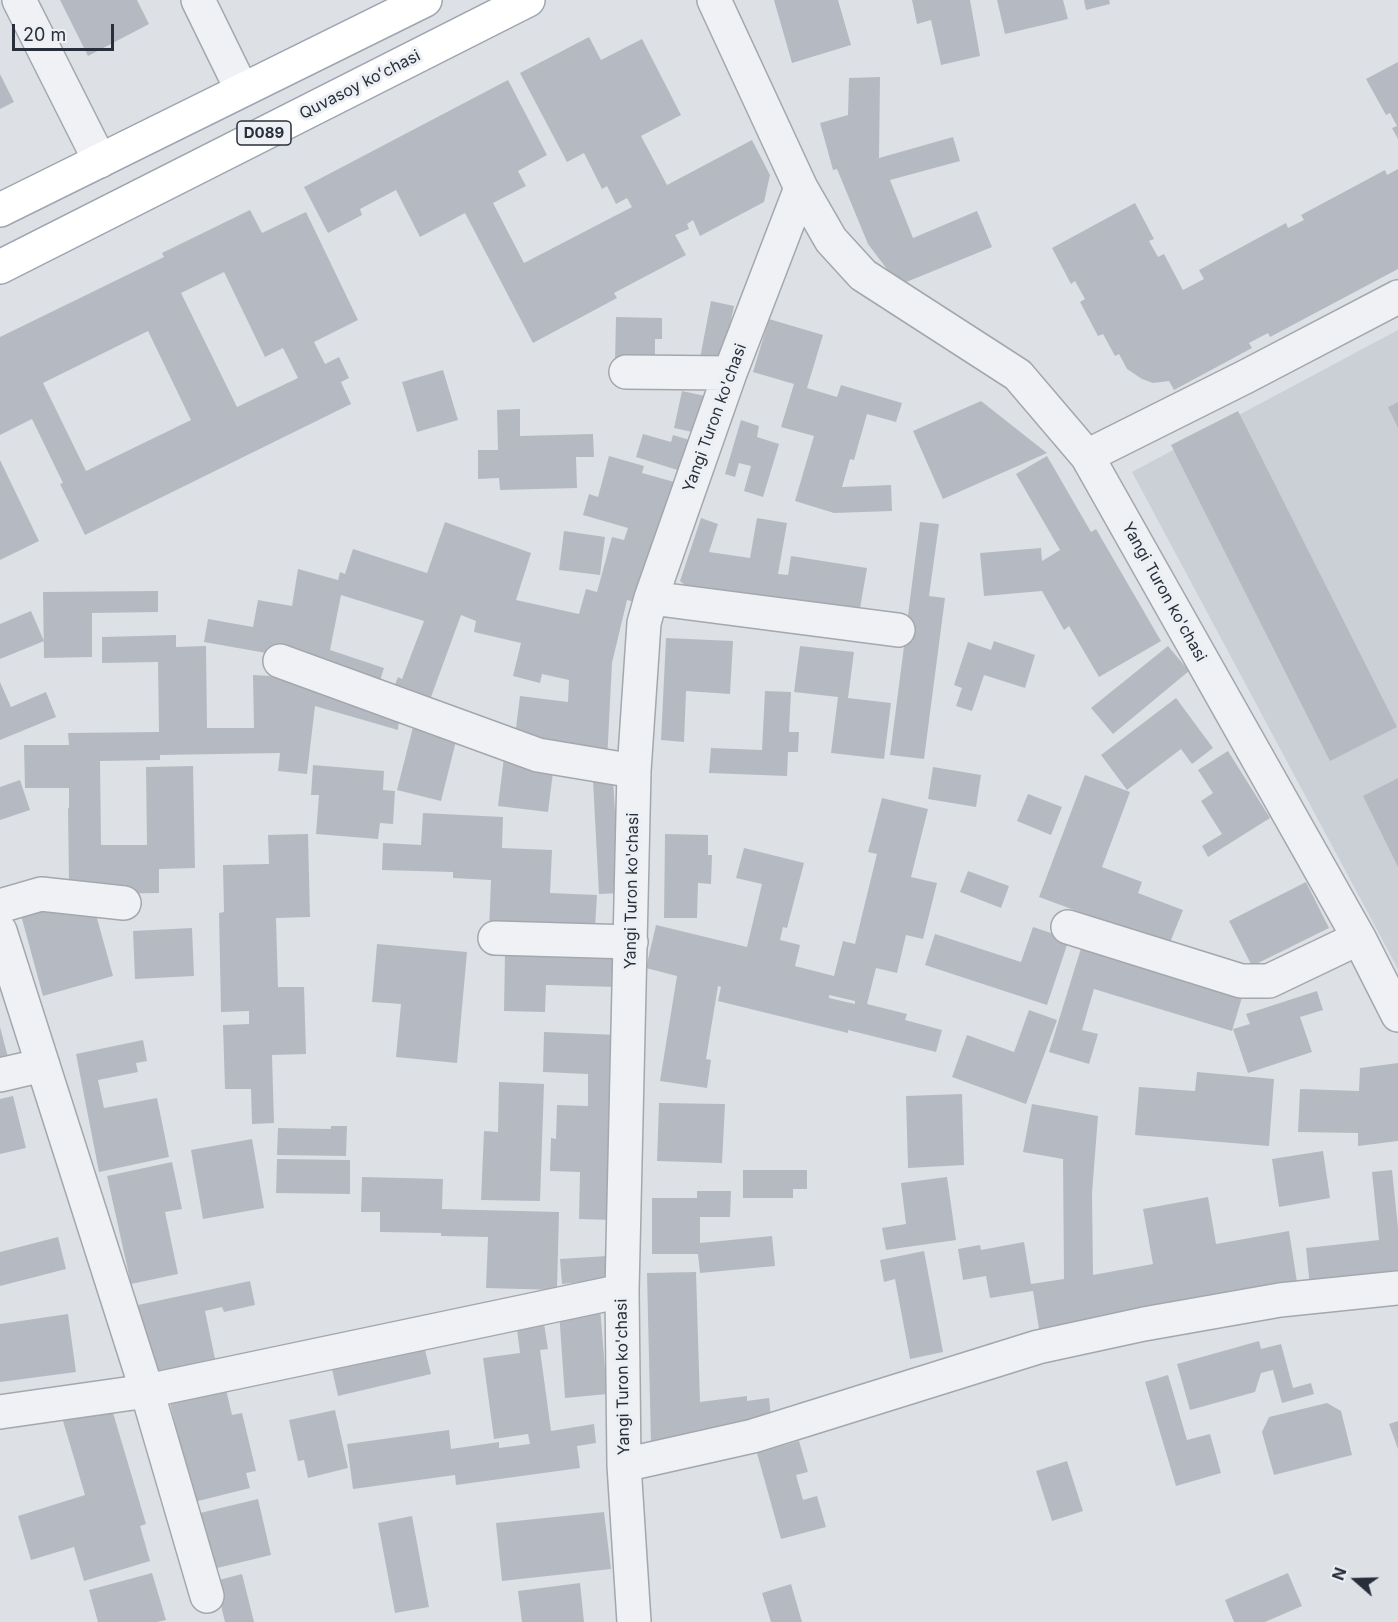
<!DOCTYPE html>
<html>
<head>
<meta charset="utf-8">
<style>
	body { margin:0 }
	#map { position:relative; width:1398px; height:1622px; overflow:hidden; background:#dde1e5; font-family:Inter,sans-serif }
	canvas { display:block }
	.north { position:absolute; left:1326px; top:1550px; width:60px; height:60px; -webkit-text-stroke:4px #eceff3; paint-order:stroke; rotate:290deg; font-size:16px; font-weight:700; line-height:24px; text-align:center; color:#282f3a }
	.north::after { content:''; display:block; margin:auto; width:21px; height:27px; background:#282f3a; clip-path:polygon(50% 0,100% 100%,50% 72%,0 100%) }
	.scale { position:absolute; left:12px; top:24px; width:102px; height:27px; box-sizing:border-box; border:3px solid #282f3a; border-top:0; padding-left:8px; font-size:18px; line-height:21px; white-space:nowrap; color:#282f3a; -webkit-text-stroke:4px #eceff3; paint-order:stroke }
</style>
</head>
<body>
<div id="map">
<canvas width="1398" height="1622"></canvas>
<div class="north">N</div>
<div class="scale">20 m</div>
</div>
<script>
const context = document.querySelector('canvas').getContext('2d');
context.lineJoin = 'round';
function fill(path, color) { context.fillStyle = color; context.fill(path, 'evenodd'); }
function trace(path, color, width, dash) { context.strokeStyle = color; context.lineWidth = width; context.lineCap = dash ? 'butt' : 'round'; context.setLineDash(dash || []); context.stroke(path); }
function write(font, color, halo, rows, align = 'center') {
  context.font = font + ' Inter,sans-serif'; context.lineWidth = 6; context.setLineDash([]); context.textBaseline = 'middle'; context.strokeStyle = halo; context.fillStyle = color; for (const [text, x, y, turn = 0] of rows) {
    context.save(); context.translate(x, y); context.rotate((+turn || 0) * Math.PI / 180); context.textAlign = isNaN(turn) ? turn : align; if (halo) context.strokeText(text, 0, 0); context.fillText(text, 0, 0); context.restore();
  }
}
fill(new Path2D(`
	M1398,330V969L1132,472Z`), '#cbd0d6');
fill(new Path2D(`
	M60,0H137L149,24L88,56Z
	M774,0H838L851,45L792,63Z
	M912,0H970L980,56L941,65L931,20L917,24Z
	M997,0H1063L1068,19L1005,34Z
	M1084,0H1109L1110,4L1086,10Z
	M589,37L601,60L642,39L681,115L641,136L667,185L752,140L770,175L764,202L700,236L693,220L687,224L689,229L675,235L686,255L614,293L617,298L533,343L465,213L420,237L396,190L360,209L362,215L328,233L304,187L508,80L547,155L518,171L526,186L493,203L524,263L632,207L627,198L616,204L607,186L602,189L584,153L567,162L520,73Z
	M1398,62V139L1392,128L1397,126L1390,113L1386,115L1366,79Z
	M0,74L14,102L0,109Z
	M880,77L879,158L953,137L960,161L890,180L913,238L977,211L992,247L899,285L868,244L837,169L833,170L820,123L848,115L849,78Z
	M1398,169V269L1270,337L1268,333L1249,343L1252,348L1174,390L1169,381L1153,383L1142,379L1127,369L1119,354L1115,356L1103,334L1098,336L1080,302L1085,299L1075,281L1071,284L1052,248L1135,203L1154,239L1149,241L1158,257L1164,254L1183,290L1204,279L1199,270L1286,223L1288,228L1304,220L1301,215L1385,170L1387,175Z
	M250,210L262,233L306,212L358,320L314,342L325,364L339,357L349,378L341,382L351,404L85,535L60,484L63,483L32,419L0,435V337L164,257L162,253ZM224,272L265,357L283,348L298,378L237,407L181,293ZM148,331L191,420L86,471L43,383Z
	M711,301L734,306L722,362L700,358Z
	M616,317L662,318V339H655V363L615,362Z
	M769,319L823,335L807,388L837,397L841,385L902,403L896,422L867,414L854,460L850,459L842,487L891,485L892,511L834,513L795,501L814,436L781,427L794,384L753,372Z
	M443,370L458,420L417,432L402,382Z
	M682,391L705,396L697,433L674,428Z
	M981,401L1047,453L943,499L913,431Z
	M1398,402V428L1388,407Z
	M520,409V436L593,434L594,457H576L577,488L500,490L499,478L478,479V450H498L497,410Z
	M1238,411L1397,727L1330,761L1171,445Z
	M741,420L759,426L757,437L779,444L763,497L744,491L751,466L739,463L735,477L725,474Z
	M643,434L671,442L673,435L699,443L690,474L636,457Z
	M609,456L644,466L642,473L678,483L639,603L627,600L612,663L607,761L514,744L520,696L568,702L569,680L542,674L540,683L513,676L521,643L474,632L476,621L461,615L427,708L391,695L398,677L402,679L424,621L341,595L330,650L384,668L378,687L283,656L204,642L208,619L253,627L258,600L292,606L298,569L338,580L340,572L345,574L353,549L427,573L445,522L531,553L516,600L579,614L586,589L597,592L612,537L624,540L628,528L583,515L589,494L598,497Z
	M1047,456L1091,532L1096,529L1161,641L1099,677L1069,626L1064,630L1042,591L984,596L980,553L1041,548L1042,561L1060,550L1016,474Z
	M0,460L39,541L0,560Z
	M701,518L718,524L709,552L750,558L757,518L787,523L778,574L788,575L791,556L867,568L858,620L694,593L680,581Z
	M920,522L939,524L929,596L945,598L924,759L890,755Z
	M564,531L605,537L600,575L559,570Z
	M158,591V612L92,613V657L44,658L43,592Z
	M31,611L44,641L0,659V624Z
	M176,635V647L206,646L207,728H254L253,675L289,677L400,709L398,730L315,706L307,774L278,771L280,753L160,755V760L100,761L101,845H147L146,767L193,766L195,868L159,869V893L102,894V884H69L68,808H69V788H25L24,745H69L68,733L159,732L158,662L102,663V637Z
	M666,638L733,641L730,694L686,691L684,742L661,740Z
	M994,641L1035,655L1025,688L984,675L972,711L956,706L962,688L954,685L968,642L991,650Z
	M800,646L854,652L848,698L891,703L884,759L831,753L838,697L794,692Z
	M1168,646L1189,671L1113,734L1091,708Z
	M0,682L11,707L46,692L56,717L0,740Z
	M765,691L791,692L789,732H799L798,752H788L787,776L709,773L711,748L762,750Z
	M1176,698L1213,748L1192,764L1181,749L1127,790L1101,755Z
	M414,723L458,733L441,801L397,790Z
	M1228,751L1270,818L1208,857L1202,846L1222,834L1201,801L1213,793L1198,770Z
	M504,757L554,764L548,812L498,806Z
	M313,765L384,771L383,790L395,791L393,824L380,823L378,839L316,834L319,795H311Z
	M933,767L981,775L976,807L928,799Z
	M1085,775L1130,792L1102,867L1142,882L1138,893L1183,910L1169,945L1039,897Z
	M1398,778V867L1363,796Z
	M613,779L620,893L599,894L593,781Z
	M20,780L30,810L0,820V787Z
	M1028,794L1062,807L1051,835L1017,821Z
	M882,798L928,809L911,877L937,883L923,939L906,935L897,973L876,968L867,1004L907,1014L905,1020L942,1030L936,1052L848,1030V1033L718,1001L721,987L718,986L706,1059L711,1060L707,1088L660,1081L677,976L646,968L656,925L747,947L762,884L736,878L744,848L804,863L787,928L783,927L780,940L800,945L795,966L834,976L843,941L855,944L877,854L868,852ZM829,995L855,1001V1004L829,998Z
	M423,813L503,817L502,848L552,850L550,893L597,895L595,928L489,930L491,880L453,878V872L382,870L383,843L421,845Z
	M308,834L310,917L276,918L278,987H304L306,1054L272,1055L274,1123L252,1124L251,1089H225L223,1025L249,1024V1011L221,1012L219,913L224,912L223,865L269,864L268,835Z
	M665,834L708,835V855H712L711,884L698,883L697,918H664Z
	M968,871L1009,886L1001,908L960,892Z
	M1306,882L1329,928L1252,966L1229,921Z
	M19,908L95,911L113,976L43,996Z
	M1033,927L1069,939L1047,1005L925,965L935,934L1021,962Z
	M192,928L194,976L135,979L133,931Z
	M377,944L467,952L457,1063L396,1057L401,1004L372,1002Z
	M1082,945L1243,994L1232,1031L1094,989L1082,1030L1098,1034L1089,1064L1049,1052Z
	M618,946L617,987L546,985L545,1012L504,1011L505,951Z
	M1317,991L1323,1010L1300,1017L1312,1052L1248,1073L1233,1029L1250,1024L1246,1014Z
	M1029,1010L1057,1020L1026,1104L952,1077L967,1035L1014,1052Z
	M0,1027L8,1057L0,1059Z
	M544,1032L618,1035L612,1220L579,1219L580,1172L550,1171L551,1138L556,1139L557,1105L588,1106V1074L543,1072Z
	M143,1040L147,1061L136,1063L138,1072L98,1080L104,1108L157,1098L169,1157L99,1172L76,1054Z
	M1398,1063V1141L1358,1146V1133L1298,1132L1300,1089L1359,1091L1360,1068Z
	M1197,1072L1274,1079L1269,1146L1135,1135L1139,1087L1195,1091Z
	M499,1082L544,1084L540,1201L481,1200L484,1131L498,1132Z
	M962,1094L964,1165L908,1168L906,1096Z
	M13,1096L26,1148L0,1154V1099Z
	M659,1103L725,1104L722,1163L657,1161Z
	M1032,1104L1098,1116L1092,1193L1093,1275L1153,1264L1143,1209L1208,1197L1216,1244L1289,1231L1297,1282L1100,1317L1101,1325L1040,1335L1033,1291L990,1298L986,1276L963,1280L958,1249L980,1245L981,1250L1024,1242L1031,1284L1064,1279L1063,1159L1023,1152Z
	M331,1126H347L346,1156L277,1155L278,1128L331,1129Z
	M252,1139L264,1208L203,1219L191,1150Z
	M1323,1151L1330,1198L1279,1207L1272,1159Z
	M277,1159L350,1160V1194L276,1193Z
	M172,1162L182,1209L165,1212L178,1274L131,1284L107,1176Z
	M743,1170H807V1189H793V1198H743Z
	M1392,1170L1398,1228V1277L1310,1287L1306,1248L1379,1240L1372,1172Z
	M362,1177L443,1179L442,1209L559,1212L557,1290L486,1288L488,1237L441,1236V1233L380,1232V1212H361Z
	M947,1177L956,1240L886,1250L882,1228L906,1224L901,1183Z
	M697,1191H731L730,1217H700V1243L772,1236L775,1266L700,1273L698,1254H652V1198H697Z
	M58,1237L66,1269L0,1286V1252Z
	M924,1251L943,1352L910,1359L895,1279L884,1282L880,1260Z
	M607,1256L609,1280L562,1284L560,1259Z
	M696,1272L700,1402L747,1396V1401L769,1398L772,1426L651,1444L647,1273Z
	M250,1281L255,1305L224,1312L222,1307L205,1311L217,1368L153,1381L138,1305Z
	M600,1307L607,1394L565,1398L559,1311Z
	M68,1314L76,1372L0,1382V1324Z
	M543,1317L548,1349L540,1350L551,1431L594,1424L596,1443L577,1446L580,1468L456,1485L455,1475L353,1489L347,1444L449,1430L451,1449L499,1442V1448L530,1444L528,1434L494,1439L483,1358L520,1353L516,1321Z
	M422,1338L431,1374L338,1396L330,1360Z
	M1259,1341L1261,1349L1281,1344L1293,1388L1311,1383L1314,1394L1282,1403L1273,1370L1261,1373L1255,1392L1190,1410L1177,1364Z
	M1168,1375L1187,1440L1210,1434L1221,1473L1176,1486L1145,1382Z
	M224,1381L232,1415L242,1413L256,1471L246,1473L250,1488L194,1502L168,1395Z
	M1327,1403L1341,1411L1352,1455L1274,1475L1262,1432L1269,1417Z
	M111,1406L146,1524L140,1526L150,1561L84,1581L74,1547L31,1560L18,1516L85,1495L63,1421Z
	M335,1410L348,1468L308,1478L304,1460L298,1461L289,1420Z
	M1398,1421V1449L1389,1424Z
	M799,1441L808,1472L796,1475L803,1500L817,1496L826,1527L781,1539L757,1453Z
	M1067,1461L1083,1511L1052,1521L1036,1471Z
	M258,1499L271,1555L213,1569L200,1513Z
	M604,1512L611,1569L502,1581L496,1523Z
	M412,1516L429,1607L395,1613L378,1523Z
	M152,1573L166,1620L157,1622H98L89,1590Z
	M1288,1573L1302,1606L1265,1622H1234L1225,1600Z
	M242,1574L254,1622H225L215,1581Z
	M580,1583L584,1622H522L518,1591Z
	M791,1584L802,1622H771L762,1593Z`), '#b5bac2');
const minor = new Path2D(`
	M19,0L100,161
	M198,0L242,90
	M801,188L831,240L863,275L1018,375L1087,456L1359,938L1398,1015
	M626,372L730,373
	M1087,456L1245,377L1398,297
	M651,598L898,630
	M280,661L538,755L634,771
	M0,906L41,894L124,903
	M1068,927L1241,981H1269L1359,938
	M0,931L147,1391L207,1596
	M495,938L631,942
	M0,1075L43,1065
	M0,1412L147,1391L622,1291
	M624,1465L753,1436L1038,1347L1144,1324L1280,1300L1398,1288
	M634,1622L624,1465L622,1291L634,771L644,623L651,598L730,373L801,188L714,0`);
const major = new Path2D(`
	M0,210L425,0
	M0,267L528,0`);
trace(minor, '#a3a8ae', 36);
trace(major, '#9da6b0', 36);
trace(minor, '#eff1f4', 33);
trace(major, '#fff', 33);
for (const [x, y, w] of [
	[264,133,54]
]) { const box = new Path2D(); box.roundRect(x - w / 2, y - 12, w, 24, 4.5); context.fillStyle = '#eceff3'; context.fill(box); trace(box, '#282f3a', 1.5); }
write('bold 15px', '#282f3a', null, [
	["D089",264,133]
]);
write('16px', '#282f3a', '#eceff3', [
	["Quvasoy koʻchasi",360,85,-27],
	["Yangi Turon ko'chasi",715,418,-70],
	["Yangi Turon ko'chasi",1164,592,61],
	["Yangi Turon ko'chasi",632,891,-89],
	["Yangi Turon ko'chasi",623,1377,-91]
]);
</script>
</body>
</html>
